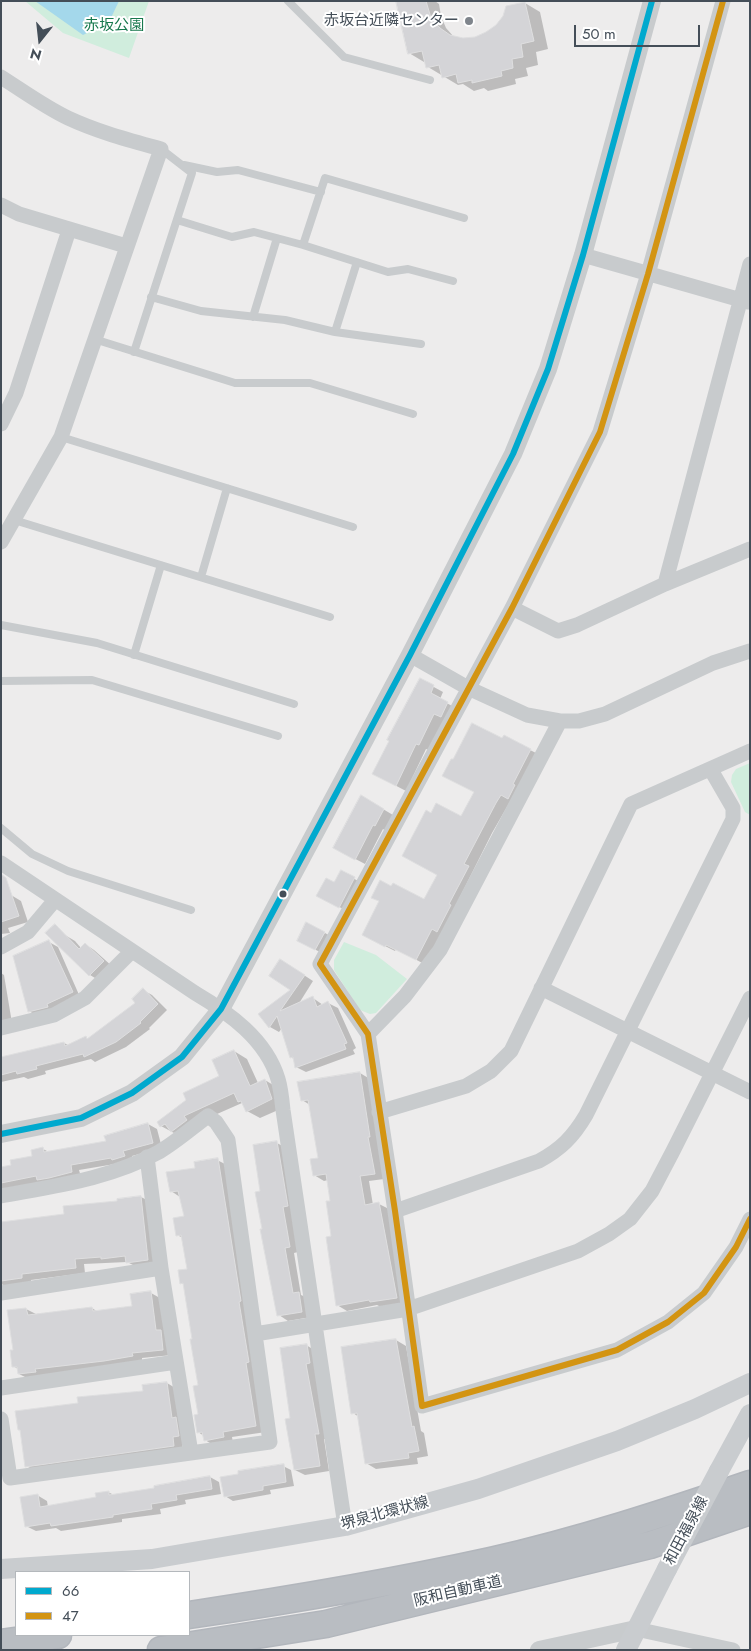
<!DOCTYPE html>
<html>
<head>
<meta charset="utf-8">
<style>
	body { margin:0 }
	#map { position:relative; width:751px; height:1651px; overflow:hidden; background:#edecec; font-family:Jost,sans-serif }
	canvas { display:block }
	.frame { position:absolute; inset:0; border:2px solid #444e58; pointer-events:none }
	.legend { position:absolute; left:15px; top:1571px; width:175px; height:65px; box-sizing:border-box; background:#fff; border:1px solid #b4b8bc; margin:0; padding:6px 9px; list-style:none; font-size:15px; color:#444e58 }
	.legend li { display:flex; align-items:center; gap:10px; height:25px }
	.legend b { width:25px; border:1px solid #b4b8bc }
	.north { position:absolute; left:15px; top:15px; width:50px; height:50px; -webkit-text-stroke:4px #fff; paint-order:stroke; rotate:196deg; font-size:14px; font-weight:700; line-height:20px; text-align:center; color:#444e58 }
	.north::after { content:''; display:block; margin:auto; width:18px; height:22px; background:#444e58; clip-path:polygon(50% 0,100% 100%,50% 72%,0 100%) }
	.scale { position:absolute; left:574px; top:25px; width:126px; height:22px; box-sizing:border-box; border:2px solid #444e58; border-top:0; padding-left:6px; font-size:15px; line-height:18px; white-space:nowrap; color:#444e58; -webkit-text-stroke:4px #fff; paint-order:stroke }
</style>
</head>
<body>
<div id="map">
<canvas width="751" height="1651"></canvas>
<div class="frame"></div>
<ul class="legend">
<li><b style="height:6px;background:#00a9ce"></b>66</li>
<li><b style="height:6px;background:#d39412"></b>47</li>
</ul>
<div class="north">N</div>
<div class="scale">50 m</div>
</div>
<script>
const context = document.querySelector('canvas').getContext('2d');
context.lineJoin = 'round';
function fill(path, color) { context.fillStyle = color; context.fill(path, 'evenodd'); }
function trace(path, color, width, dash) { context.strokeStyle = color; context.lineWidth = width; context.lineCap = dash ? 'butt' : 'round'; context.setLineDash(dash || []); context.stroke(path); }
function write(font, color, halo, rows, align = 'center') {
  context.font = font + ' Jost,"Noto Sans JP",sans-serif'; context.lineWidth = 4; context.setLineDash([]); context.textBaseline = 'middle'; context.strokeStyle = halo; context.fillStyle = color; for (const [text, x, y, turn = 0] of rows) {
    context.save(); context.translate(x, y); context.rotate((+turn || 0) * Math.PI / 180); context.textAlign = isNaN(turn) ? turn : align; if (halo) context.strokeText(text, 0, 0); context.fillText(text, 0, 0); context.restore();
  }
}
fill(new Path2D(`
	M25,1H149L129,58L63,33Z
	M750,763V815L745,812L731,782L732,775L736,769Z
	M344,942L376,955L407,979L376,1013L370,1014L360,1010L334,970V960Z`), '#d0eddd');
fill(new Path2D(`
	M35,1H119L109,22L83,35Z`), '#a4d8eb');
fill(new Path2D(`
	M397,1H435L439,4L441,16L446,28L454,37L463,39L476,38L497,26L504,16L507,7L525,3L540,12L548,49L536,52L538,65L526,68L528,76L515,79L516,84L488,91L484,88L474,91L463,84L458,85L428,67L426,62H424L409,53Z
	M421,680L443,692L440,699L457,709L429,750L426,749L406,791L383,779Z
	M503,740L530,750L540,755L511,800L492,833L426,965L396,949L395,951L373,940L425,901L438,875L431,814L462,818Z
	M361,796L393,815L386,831L383,829L365,864L344,853Z
	M341,872L364,884L349,912L328,901Z
	M11,895L21,901L28,922L8,928L10,933L1,934V898Z
	M325,933L334,938L326,955L308,946Z
	M65,935L75,941L81,948L85,944L94,950L113,967L100,981L90,975L53,940Z
	M49,942L58,947L80,997L37,1016L29,1011Z
	M290,966L313,981L298,1005L313,998L323,1005L328,1003L338,1008L356,1048L353,1050L355,1054L306,1072L296,1067L295,1060L291,1057L282,1028L279,1032L270,1027L260,1014L292,990Z
	M1,973L4,975L12,1023L1,1025Z
	M143,990L152,995L167,1010L149,1028L150,1029L126,1047L95,1062L91,1059L45,1071L46,1074L28,1079L24,1077L1,1082V1059L64,1043L68,1045L85,1038L89,1039L137,1003Z
	M234,1051L247,1059L258,1083L265,1080L278,1088L285,1107L260,1118L247,1111L242,1103L174,1133L161,1126L221,1077Z
	M360,1073L370,1079L384,1179L369,1181L373,1205L379,1204L389,1209L406,1303L381,1307L377,1305L347,1311L337,1305L331,1202L328,1180L324,1181L314,1175L319,1159L310,1105L302,1100Z
	M148,1124L157,1129L162,1148L132,1156L133,1161L79,1170L81,1177L1,1193V1168L12,1166L34,1157L43,1149L49,1152L107,1142Z
	M277,1143L286,1148L298,1252L294,1253L301,1295L308,1298L311,1317L288,1321L279,1315L264,1230L262,1192Z
	M217,1160L227,1165L266,1432L232,1437L233,1443L215,1446L205,1440L204,1436L198,1432L200,1386L185,1285L181,1283L188,1270L183,1238L177,1235L185,1217L180,1197L171,1191L196,1169Z
	M141,1197L151,1202L158,1265L137,1267L127,1262L84,1264L85,1273L31,1280V1283L6,1286L1,1284V1224L65,1215Z
	M151,1293L160,1298L172,1355L142,1358V1361L29,1379L19,1374L18,1369L13,1366L14,1351L26,1309L36,1314L92,1308L98,1312L133,1307Z
	M396,1340L406,1346L421,1431L424,1433L428,1456L417,1458L418,1464L376,1469L366,1463L359,1417L353,1413Z
	M306,1345L316,1351L328,1439H324L329,1471L305,1475L295,1470L291,1419Z
	M167,1383L177,1389L183,1451L36,1471L26,1466L79,1404L144,1392Z
	M283,1466L291,1470L294,1486L270,1490L271,1494L233,1501L225,1496Z
	M210,1477L219,1482L221,1494L185,1500L186,1504L160,1509L161,1514L122,1519V1522L61,1531L56,1528L36,1531L26,1526L37,1495L47,1501L48,1507L97,1498L108,1492L114,1495L155,1489Z`), '#0003');
const building = new Path2D(`
	M396,1H426L431,18L440,28L450,35L463,38L475,37L486,32L496,25L503,16L506,6L525,2L534,41L521,44L523,57L512,59L513,68L501,71L502,76L472,83V80L458,83L456,74L442,78L439,65L426,68L422,51L408,54Z
	M420,678L434,685L431,693L448,702L441,717L434,714L419,745L416,744L396,786L372,774L389,741L387,740Z
	M472,723L502,738L504,735L531,749L513,784L515,785L508,799L501,795L496,803L464,864L469,866L449,904L451,905L437,932L432,929L416,960L386,945L385,947L362,935L379,901L371,898L380,880L391,886L393,883L424,899L437,875L402,856L426,810L431,813L436,803L461,816L474,792L442,776L451,759H453Z
	M361,795L384,809L375,826L373,825L355,860L333,848Z
	M341,870L355,877L339,908L316,896L326,878L334,882Z
	M1,874L6,878L19,916L1,922Z
	M306,922L325,932L315,950L297,941Z
	M55,924L79,949L85,943L104,961L89,976L45,933Z
	M49,940L73,992L47,1004L48,1007L28,1012L13,956Z
	M280,959L305,975L280,1011L313,996L317,1007L328,1001L347,1043L344,1044L346,1049L295,1068L293,1057L290,1058L277,1016L269,1028L258,1014L290,990L269,976Z
	M143,988L158,1004L140,1022L141,1023L116,1042L84,1057L83,1054L36,1066L37,1069L17,1074L16,1071L1,1075V1057L64,1042L65,1046L86,1036L87,1039L135,1003L132,999Z
	M234,1050L250,1086L265,1079L272,1099L246,1112L241,1101L238,1102L234,1093L184,1116L187,1120L171,1132L165,1124L160,1127L157,1122L186,1100L183,1093L219,1076L212,1060Z
	M360,1072L370,1137H368L375,1174L360,1176L365,1205L379,1202L397,1298L370,1302L369,1300L336,1306L326,1237L331,1236L326,1201H330L326,1174L313,1176L310,1159L318,1158L308,1100L301,1101L297,1082Z
	M148,1123L153,1143L123,1151L125,1156L112,1160L111,1158L71,1165L72,1172L49,1178L37,1180L36,1176L1,1183V1167L11,1165L10,1160L32,1156L31,1150L43,1147L44,1152L106,1141L104,1136Z
	M277,1141L288,1206L283,1207L290,1247L285,1248L293,1293L299,1292L302,1312L277,1316L260,1229H262L255,1192L260,1191L253,1145Z
	M218,1158L240,1295L241,1301L239,1302L249,1362L246,1363L256,1426L223,1432L224,1437L204,1441L202,1432L197,1433L194,1415L198,1414L193,1386L198,1385L190,1339H192L183,1283L180,1284L178,1270L187,1269L181,1235L176,1236L173,1218L184,1216L178,1191L170,1192L166,1172L195,1168L194,1162Z
	M141,1196L148,1260L126,1263L125,1256L101,1259V1257L75,1259L76,1268L22,1274V1278L1,1281V1222L64,1214L63,1206L117,1201V1199Z
	M151,1291L156,1330H161L163,1350L132,1353L133,1356L104,1361L35,1369L36,1372L18,1374L17,1367H12L10,1350H13L7,1310L26,1308L28,1315L92,1307L93,1311L132,1306L130,1294Z
	M396,1339L412,1427L414,1426L419,1451L408,1453L409,1458L365,1464L357,1413L351,1414L341,1347Z
	M307,1344L310,1363L306,1364L319,1434H315L320,1466L294,1470L285,1419L290,1418L280,1348Z
	M167,1382L172,1418L176,1417L179,1436L173,1437L174,1446L25,1467L20,1430H18L15,1411L78,1403L77,1397L143,1391L142,1385Z
	M284,1464L286,1482L263,1486V1490L224,1497L220,1477L238,1474V1471Z
	M210,1476L212,1489L176,1495L177,1500L151,1504L152,1509L113,1515V1517L51,1526L50,1523L25,1527L20,1497L38,1494L40,1507L96,1497L95,1493L109,1491V1495L154,1488V1486Z`);
fill(building, '#d4d4d7');
trace(building, '#dededf', 1);
const motorway = new Path2D(`
	M189,1615C290,1600 391,1583 491,1561C579,1541 665,1513 750,1484
	M1,1643L58,1635
	M161,1650L326,1624L650,1545L750,1511`);
trace(motorway, '#b2b6bc', 29);
trace(new Path2D(`
	M288,1L344,57L430,80
	M184,165L217,172L238,170L321,192
	M177,220L232,237L254,232L303,245
	M453,281L408,269L388,272L303,245L325,178L464,218
	M151,297L201,311L285,320L335,332L421,344
	M253,317L277,238
	M335,332L357,262
	M94,339L235,383H310L413,414
	M134,352L192,173L161,149
	M61,437L353,527
	M14,520L330,617
	M201,577L227,488
	M1,625L97,643L294,704
	M134,655L161,565
	M1,681L92,680L278,736
	M1,828L32,854L68,871L191,910`), '#c8cbcd', 8);
trace(new Path2D(`
	M723,1L648,274L600,432L512,608L320,964L368,1034L395,1211L422,1406L617,1350L668,1322L704,1293L736,1247L750,1219
	M1,77C23,91 45,107 68,118C98,132 129,140 161,149L61,437L1,542
	M1,205L19,214L126,246
	M583,255L748,302
	M1,424L16,393L69,230
	M665,584L750,264
	M512,608L558,631L577,625L665,584L750,549
	M410,655L468,688L527,715L560,721H579L605,714L713,663L750,651
	M1,863L195,993C229,1013 266,1039 278,1079C281,1089 282,1100 283,1110L345,1526
	M1,947L28,932L55,900
	M541,988L750,1092
	M1,1028L54,1015L85,998L132,951
	M368,1034L405,996L440,950L560,721
	M379,1112L466,1086L491,1071L511,1051L631,804L750,751
	M147,1157L161,1268L191,1453
	M1,1196C55,1186 110,1179 159,1152C176,1142 192,1128 208,1116L216,1122L228,1140L270,1442L10,1478L1,1419
	M395,1211L539,1161C561,1149 573,1137 586,1115L733,819V808L711,770
	M1,1293L161,1268
	M255,1334L408,1309L578,1251L609,1234L630,1219L652,1191L673,1151L750,998
	M1,1388L176,1362
	M636,1629L733,1650`), '#c8cbcd', 15);
trace(new Path2D(`
	M1,1134L81,1118L132,1093L182,1057L221,1009L410,655L513,454L548,369L583,255L652,1
	M539,1650L636,1629`), '#c8cbcd', 18);
trace(new Path2D(`
	M719,1471L750,1414
	M1,1569L152,1559L345,1526L478,1489L617,1441L695,1409L750,1383
	M626,1650L667,1569`), '#c9cccf', 20);
trace(motorway, '#b9bdc2', 26);
trace(new Path2D(`
	M667,1569L719,1471`), '#c9cccf', 20);
trace(new Path2D(`
	M1,1134L81,1118L132,1093L182,1057L221,1009L410,655L513,454L548,369L583,255L652,1`), '#00a9ce', 6);
trace(new Path2D(`
	M723,1L648,274L600,432L512,608L320,964L368,1034L395,1211L422,1406L617,1350L668,1322L704,1293L736,1247L750,1219`), '#d39412', 6);
for (const [x, y, r, color] of [
	[469,21,5,"#7f858c"],
	[283,894,4.5,"#444e58"]
]) { const dot = new Path2D(); dot.arc(x, y, r, 0, 2 * Math.PI); context.fillStyle = color; context.fill(dot); trace(dot, '#fff', 2); }
write('15px', '#444e58', '#fff', [
	["赤坂台近隣センター",459,21]
], 'right');
write('15px', '#17784d', '#fff', [
	["赤坂公園",114,26]
]);
write('15px', '#444e58', '#fff', [
	["堺泉北環状線",385,1514,-15],
	["和田福泉線",687,1531,-62],
	["阪和自動車道",458,1592,-13]
]);
</script>
</body>
</html>
